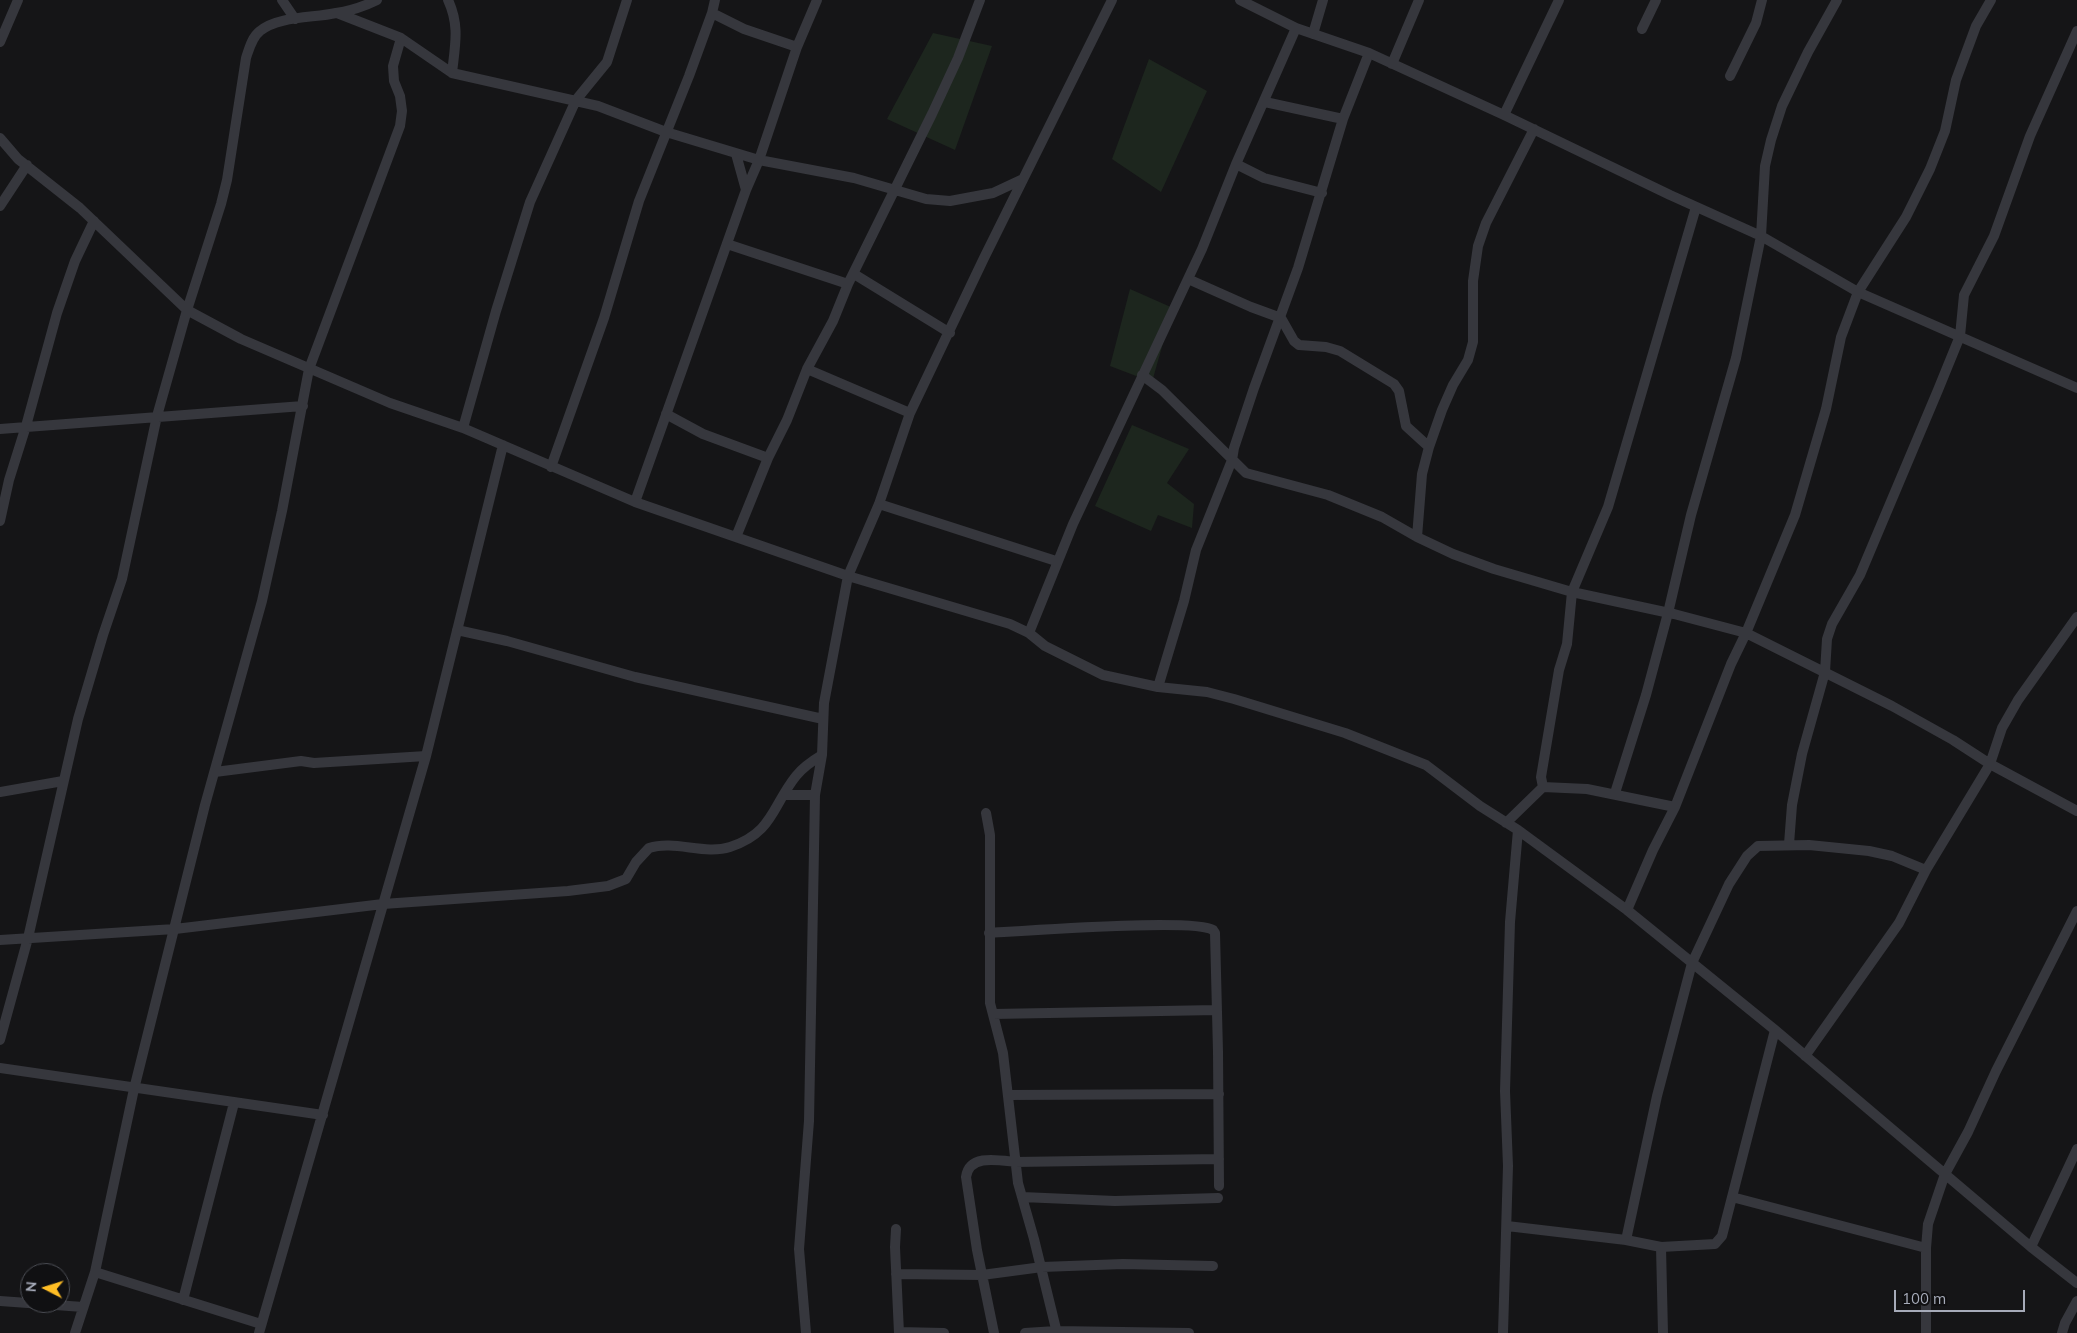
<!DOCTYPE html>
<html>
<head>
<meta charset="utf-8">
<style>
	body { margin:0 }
	#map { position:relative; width:2077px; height:1333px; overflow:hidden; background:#151517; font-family:Mulish,sans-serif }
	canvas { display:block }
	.north { position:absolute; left:20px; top:1263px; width:50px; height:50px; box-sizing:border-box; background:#101012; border:1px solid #4c4e55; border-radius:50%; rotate:275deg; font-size:14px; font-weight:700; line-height:20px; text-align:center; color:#a6abb9 }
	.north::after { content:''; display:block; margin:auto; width:18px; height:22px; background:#ffbe25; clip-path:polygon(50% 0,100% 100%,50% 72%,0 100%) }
	.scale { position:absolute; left:1894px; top:1290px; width:131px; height:22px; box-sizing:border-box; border:2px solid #a6abb9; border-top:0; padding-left:6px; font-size:15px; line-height:18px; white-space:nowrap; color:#a6abb9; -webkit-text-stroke:4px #101012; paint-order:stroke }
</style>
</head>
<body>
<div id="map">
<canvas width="2077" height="1333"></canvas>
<div class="north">N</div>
<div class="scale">100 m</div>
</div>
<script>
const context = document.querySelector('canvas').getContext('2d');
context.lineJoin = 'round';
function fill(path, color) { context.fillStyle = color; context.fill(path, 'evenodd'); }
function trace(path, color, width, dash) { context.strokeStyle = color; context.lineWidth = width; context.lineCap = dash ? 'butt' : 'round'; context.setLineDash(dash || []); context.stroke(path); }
fill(new Path2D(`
	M933,33L992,46L955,150L887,119Z
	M1149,59L1207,91L1161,192L1112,159Z
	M1130,289L1173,308L1152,382L1110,366Z
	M1132,425L1189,449L1167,483L1194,504L1192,528L1158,515L1151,531L1095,506Z`), '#1d261e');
trace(new Path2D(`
	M282,0L295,19
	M448,0C460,26 455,45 452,73
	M1240,0L1296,28L1369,53L1504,115L1670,195L1761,236L1858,292L2077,388
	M337,13L401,38L452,73L598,106L666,132L759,160L854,178L926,199L950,201L993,193L1023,179
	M712,13L744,29L797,47
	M1642,29L1656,0
	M1313,34L1323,0
	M0,42L18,0
	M1392,64L1419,0
	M1730,76L1756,23L1762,0
	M1265,102L1343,119
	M1504,115L1559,0
	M0,138L18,159L80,208L187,310L241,339L390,403L463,428L635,502L848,576L1010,624L1029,633L1045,646L1103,675L1158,687L1207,692L1234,699L1345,733L1426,765L1480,806L1518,830L1627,910L1775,1030L2031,1247L2077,1283
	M736,154L746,190
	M1236,164L1264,178L1322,193
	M0,206L27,165
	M727,244L848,284
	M854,274L950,333
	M1188,279L1251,307L1281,318L1294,341L1299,345L1326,347L1340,351L1394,384L1399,391L1406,426L1429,447
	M807,369L910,413
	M1142,375L1162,390L1246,473L1328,495L1382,517L1417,537L1453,554L1494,569L1572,592L1674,614L1746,633L1892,706L1953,740L1990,764L2077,811
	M666,414L703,434L768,458
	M463,428L496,311L530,202L576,100L607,62L627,0
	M0,429L303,406
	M551,467L604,318L639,201L689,76L712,13L715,0
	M635,502L746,190L759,160L797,47L817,0
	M879,504L1056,561
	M0,521L9,480L26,426L57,313L75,261L94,221
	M736,537L768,458L787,420L807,369L833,321L848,284L932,114L958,58L980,0
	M1417,537L1422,474L1429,447L1442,410L1453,385L1468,360L1473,342V281L1478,246L1486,223L1534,129
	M457,630L507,641L635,677L823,719
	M1029,633L1073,524L1202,249L1236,164L1296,28
	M1158,687L1184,601L1196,550L1232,460L1234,448L1254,388L1298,268L1343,119L1369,53
	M215,772L301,761L314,763L426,756
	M1543,787L1541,777L1559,670L1567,644L1572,592L1608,507L1696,207
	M0,792L63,781
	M1615,793L1646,695L1668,613L1691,515L1736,358L1761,236L1765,166L1771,140L1782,106L1808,52L1837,0
	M785,795H815
	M986,813L990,835V1003L1003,1053L1018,1183L1034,1239L1057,1333
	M1506,823L1543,787L1587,789L1675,807
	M1789,844L1792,805L1802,754L1825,672L1827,639L1832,624L1860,575L1938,390L1960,336L1964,295L1994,236L2030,136L2077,31
	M1627,910L1653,850L1675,807L1731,664L1746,633L1795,515L1826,409L1841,337L1858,292L1906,217L1930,169L1945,131L1956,80L1976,26L1991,0
	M989,933C1022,931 1195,918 1213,930L1215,933L1218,1052L1219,1186
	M0,940L175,929L383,904L568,891L608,886L626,879L636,862L649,848C675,840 704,855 730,847C773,833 772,806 796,776C803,767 812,761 822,755
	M993,1014L1217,1010
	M0,1040L28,938L78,719L103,635L122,579L157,416L187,310L221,204L227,180L246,58C249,49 252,37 260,31C278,16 314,18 336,13C349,11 365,6 377,0
	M1805,1056L1899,923L1926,870L1990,764L2002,728L2018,700L2077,617
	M0,1068L323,1115
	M1008,1095L1219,1094
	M1022,1197L1115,1201L1218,1198
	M1732,1197L1926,1248
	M1507,1226L1626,1240L1661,1247L1715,1244L1722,1236L1775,1030
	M896,1229L895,1247L899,1333
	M1626,1240L1657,1096L1692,963L1729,884L1747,856L1758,846L1809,845L1869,851L1892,856L1926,870
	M1661,1247L1663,1333
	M2031,1247L2077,1149
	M95,1272L261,1324
	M896,1274L982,1275L1042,1267L1123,1264L1213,1266
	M183,1300L234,1103
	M0,1301L83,1307
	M899,1332L944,1333
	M75,1333L95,1272L134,1089L205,805L262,601L282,511L309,369L400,126L402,111L400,96L394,81L393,66L401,38
	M259,1333L426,756L503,445
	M806,1333L799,1249L809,1121L815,795L822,755L824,703L848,576L879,504L910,413L984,258L1112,0
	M994,1333L977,1250L966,1177C969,1154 998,1160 1015,1162L1219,1159
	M1025,1333L1056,1331L1189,1333
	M1503,1333L1508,1166L1505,1091L1510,922L1518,830
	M1926,1333V1248L1928,1224L1945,1174L1968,1132L1996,1071L2077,911
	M2062,1333L2065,1323L2077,1301`), '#36373d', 10);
</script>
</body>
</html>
